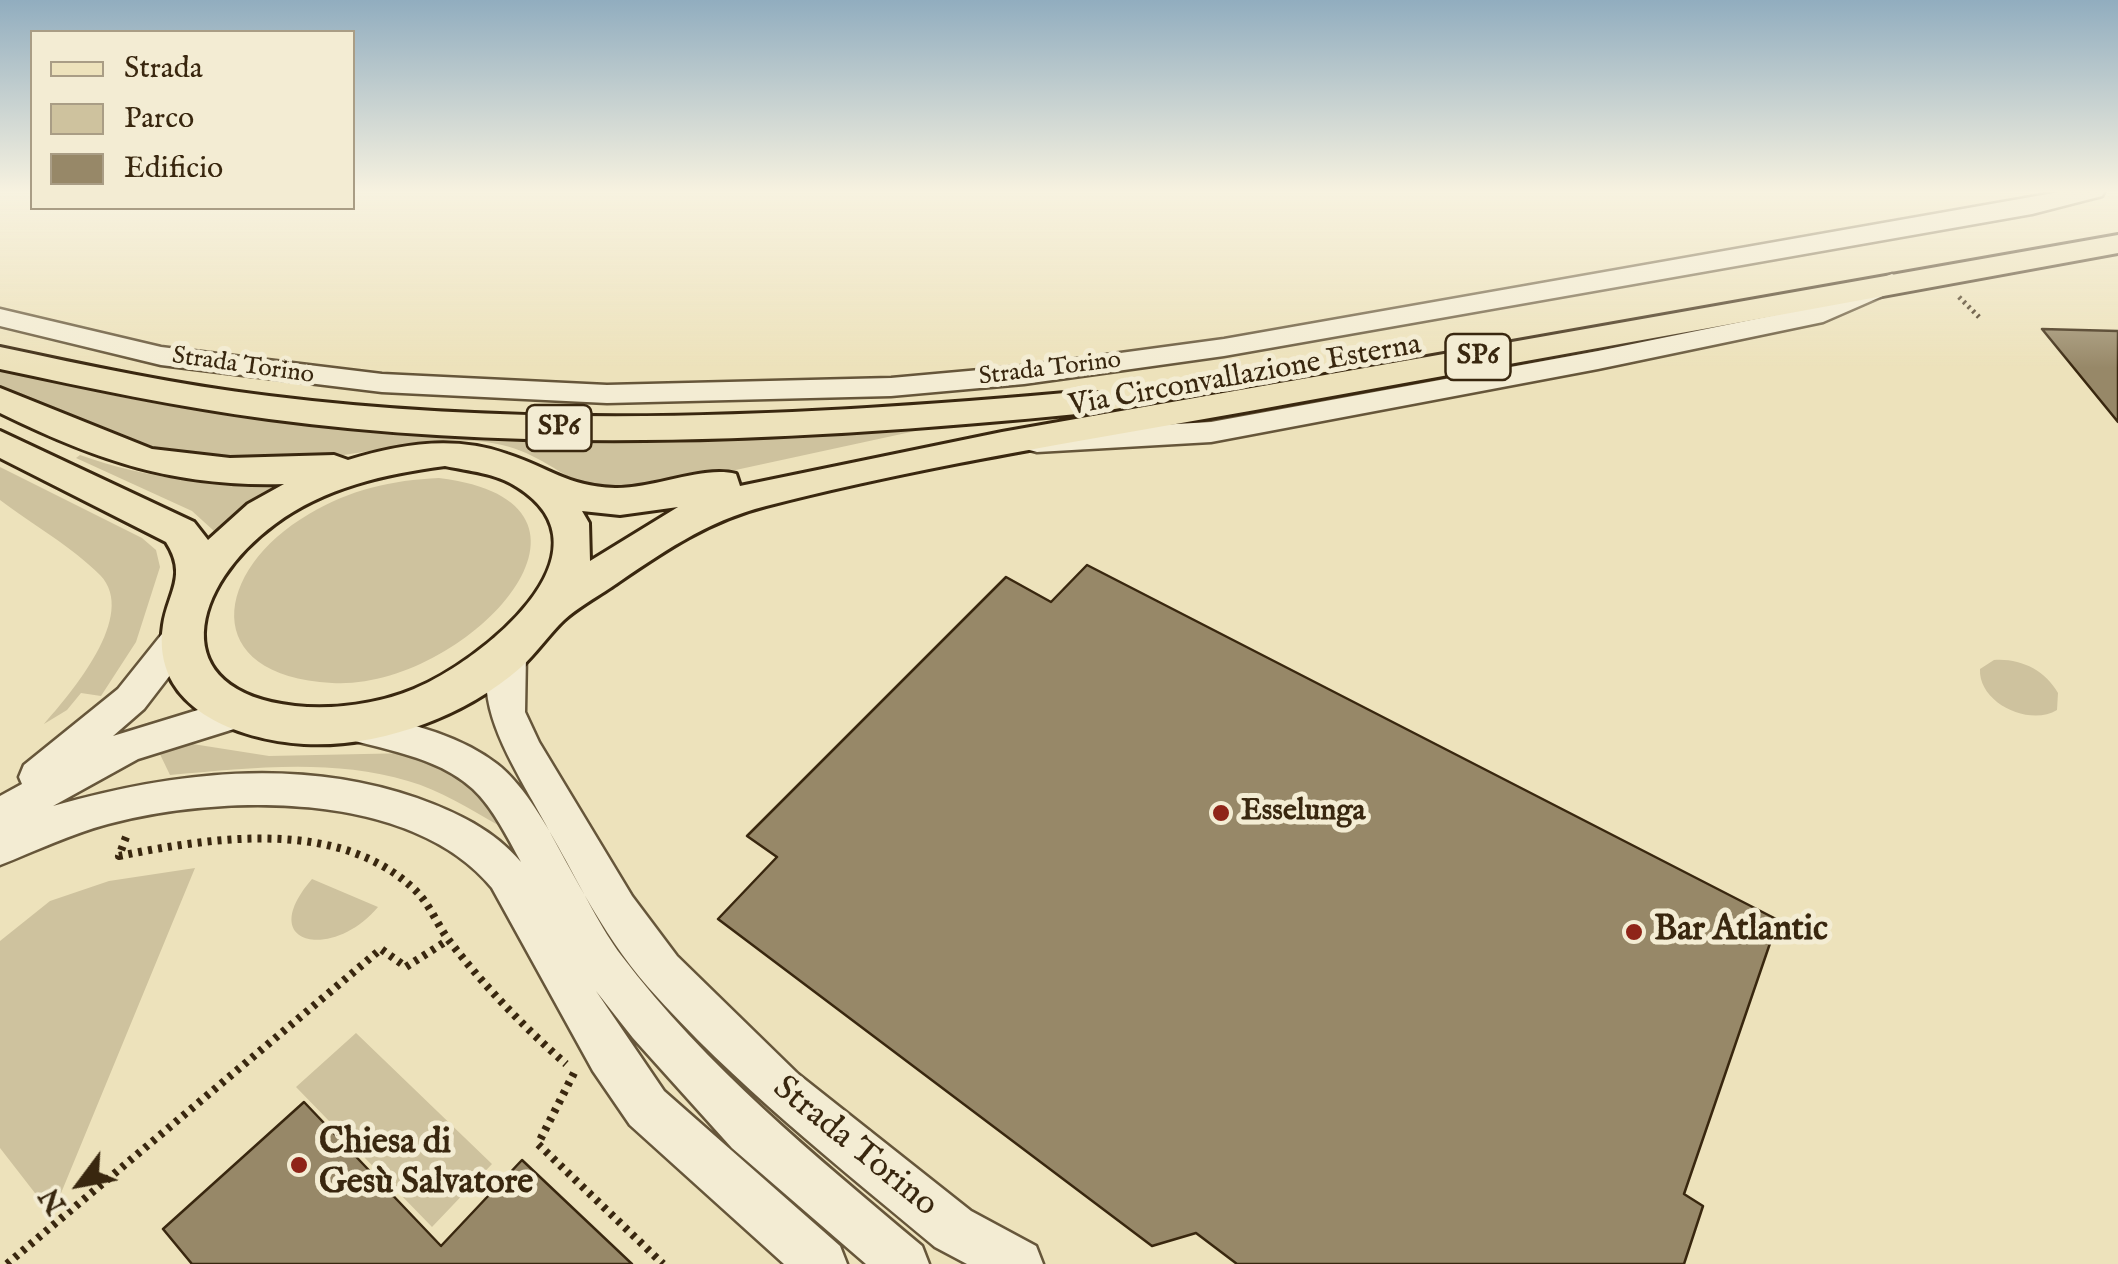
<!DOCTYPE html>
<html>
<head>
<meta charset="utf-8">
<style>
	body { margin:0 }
	#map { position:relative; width:2118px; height:1264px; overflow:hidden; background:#ede2bb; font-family:"IM FELL English",serif }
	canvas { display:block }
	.legend { position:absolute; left:30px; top:30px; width:325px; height:180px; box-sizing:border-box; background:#f3ecd3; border:2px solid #a99d85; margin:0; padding:12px 18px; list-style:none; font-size:30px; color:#39270f }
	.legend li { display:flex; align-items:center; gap:20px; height:50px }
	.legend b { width:50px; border:2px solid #a99d85 }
	.north { position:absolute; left:30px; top:1134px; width:100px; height:100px; -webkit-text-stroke:8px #f3ecd3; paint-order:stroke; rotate:238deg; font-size:28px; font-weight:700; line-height:40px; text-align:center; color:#39270f }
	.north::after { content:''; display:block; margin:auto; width:35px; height:45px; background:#39270f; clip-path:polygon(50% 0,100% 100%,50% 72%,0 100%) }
</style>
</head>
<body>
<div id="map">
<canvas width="2118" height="1264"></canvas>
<ul class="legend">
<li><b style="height:12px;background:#ede2bb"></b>Strada</li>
<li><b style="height:28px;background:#cec29e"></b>Parco</li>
<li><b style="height:28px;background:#978868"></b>Edificio</li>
</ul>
<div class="north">N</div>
</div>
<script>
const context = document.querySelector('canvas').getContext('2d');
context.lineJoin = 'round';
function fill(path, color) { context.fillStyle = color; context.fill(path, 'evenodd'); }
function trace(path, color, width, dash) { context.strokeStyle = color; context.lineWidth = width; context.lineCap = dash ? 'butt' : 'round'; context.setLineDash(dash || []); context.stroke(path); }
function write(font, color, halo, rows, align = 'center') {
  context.font = font + ' "IM FELL English",serif'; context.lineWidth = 10; context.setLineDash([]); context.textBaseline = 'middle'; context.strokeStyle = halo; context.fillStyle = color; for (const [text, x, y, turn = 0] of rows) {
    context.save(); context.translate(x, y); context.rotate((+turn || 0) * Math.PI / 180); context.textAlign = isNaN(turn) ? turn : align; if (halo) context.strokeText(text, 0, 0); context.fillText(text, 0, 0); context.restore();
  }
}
fill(new Path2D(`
	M0,368C42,378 84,389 126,398C383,448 660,447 920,430L625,494C611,491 593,490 580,483C539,461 527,446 476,441C421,437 369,454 316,458C262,462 209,461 156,451C102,441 49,410 0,387Z
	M80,455C147,479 210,485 281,485L214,531L192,511L76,458Z
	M0,467L142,538L156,550L160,567L136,642L101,696L81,693L67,710L44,724C70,694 139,615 100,575C72,547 32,524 0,500Z
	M439,478C642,503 464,691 332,683C198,676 213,570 309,514C349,490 392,480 439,478Z
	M1994,660C2020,658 2045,670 2058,693L2057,710C2030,727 1978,703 1980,669Z
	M180,742L269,756L412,753C450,764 482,790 507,820L498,825C470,809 440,790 408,781C331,758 249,768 170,775L156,746Z
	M195,868L52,1215L0,1148V941L50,901L109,881Z
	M312,879L378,907C333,961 254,946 312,879Z
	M356,1033L492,1164L432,1227L296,1087Z`), '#cec29e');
const building = new Path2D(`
	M2042,329L2118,331V422Z
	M1087,565L1778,920L1684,1194L1703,1206L1684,1264H1237L1196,1233L1152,1246L718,919L777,857L747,836L1006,577L1051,602Z
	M304,1102L441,1246L522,1160L632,1264H192L163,1229Z`);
fill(building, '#978868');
trace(building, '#39270f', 2.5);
const minor = new Path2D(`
	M2065,191H2105L2102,196L2032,214L1224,356L1024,384L891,396L607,403L382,392L161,365L0,326V309L161,347L382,374L607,385L891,378L1024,366L1224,339Z
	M1892,274L1905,282L1901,288L1823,322L1598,369L1211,442L1037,452L1026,449L1022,442L1026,435L1037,432L1211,422L1598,351L1805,309Z
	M182,621L194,624L200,634L194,644L144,709L113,736L237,698L250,702L256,713L250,724L138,759L53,806C172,772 298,757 417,798C456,812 494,830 521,862C507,837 494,809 473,789C436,755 381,750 335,735L329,724L335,713L348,709C399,722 454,731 497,764C544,800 583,904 621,955C706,1067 815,1156 922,1246L929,1264H866L732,1148L633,1038L596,991L664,1091L840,1246L847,1264H784L630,1125L593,1071L492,888C411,789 220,794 108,824C70,834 36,851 0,865V796L22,784L19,777L24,765L118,689L170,624Z
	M508,640L521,644L526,654L525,712L539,742L632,896L677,956L798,1074L971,1211L1036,1246L1043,1264H967L935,1247C836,1164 734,1084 648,987C600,932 568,863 532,800C508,756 469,694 495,644Z`);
const major = new Path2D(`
	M2118,235V253C1841,304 1565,354 1288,404C1114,436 937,462 766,506C706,521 660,554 610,588C595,598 577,608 564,620C549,634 536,654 520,668C464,717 379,748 304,744C238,740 150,708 163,625C168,592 188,576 166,542L0,458V431L194,522L208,540L248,504L284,484C174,487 98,461 0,413V388L152,449L230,458L334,455L348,460C400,444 454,435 507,454C551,468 565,486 615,488C653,489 704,465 736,474L740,486L1002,432ZM445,466C469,471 496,473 517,487C621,552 478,663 414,689C378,704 334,710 295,706C162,691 192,585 275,524C325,487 385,474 445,466ZM678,507L590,561L589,523L582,511L620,515Z
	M0,347C89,366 178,385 269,396C541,430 815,416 1087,391L1100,394L1105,402L1100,410L1087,413C815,440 541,455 269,419C178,407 89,388 0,369Z`);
trace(minor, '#66563a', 5);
trace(major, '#39270f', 6);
trace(new Path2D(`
	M1959,297L1979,317`), '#39270f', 5, [2.5, 4]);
trace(new Path2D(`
	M126,837L119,856C213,837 342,817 417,892C431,906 438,927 451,943C485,987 524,1027 566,1064
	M574,1073L538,1144L663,1264
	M7,1264L381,949L406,967L448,940`), '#39270f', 8, [4, 6]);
fill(minor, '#f3ecd3');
fill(major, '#ede2bb');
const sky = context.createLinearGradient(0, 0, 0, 368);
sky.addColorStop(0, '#91adbf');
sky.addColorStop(0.52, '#f7f2e0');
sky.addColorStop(1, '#f7f2e000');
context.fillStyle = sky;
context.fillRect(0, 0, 2118, 368);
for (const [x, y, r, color] of [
	[1221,813,10,"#8f2418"],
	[1634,932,10,"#8f2418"],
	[299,1165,10,"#8f2418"]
]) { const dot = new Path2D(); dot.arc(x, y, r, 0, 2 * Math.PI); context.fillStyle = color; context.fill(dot); trace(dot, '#f3ecd3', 4); }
write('25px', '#39270f', '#f3ecd3', [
	["Strada Torino",243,367,8],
	["Strada Torino",1050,370,-7]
]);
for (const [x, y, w] of [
	[1478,357,65],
	[559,428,65]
]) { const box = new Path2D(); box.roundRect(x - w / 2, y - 23, w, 46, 8); context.fillStyle = '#f3ecd3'; context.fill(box); trace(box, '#39270f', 2.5); }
write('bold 28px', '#39270f', null, [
	["SP6",1478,357],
	["SP6",559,428]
]);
write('30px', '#39270f', '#f3ecd3', [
	["Via Circonvallazione Esterna",1245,377,-10]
]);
write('bold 30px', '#39270f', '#f3ecd3', [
	["Esselunga",1241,813]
], 'left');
write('bold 35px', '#39270f', '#f3ecd3', [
	["Bar Atlantic",1654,932],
	["Chiesa di",319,1145],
	["Gesù Salvatore",319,1185]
], 'left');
write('35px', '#39270f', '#f3ecd3', [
	["Strada Torino",854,1148,39]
]);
</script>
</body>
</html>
